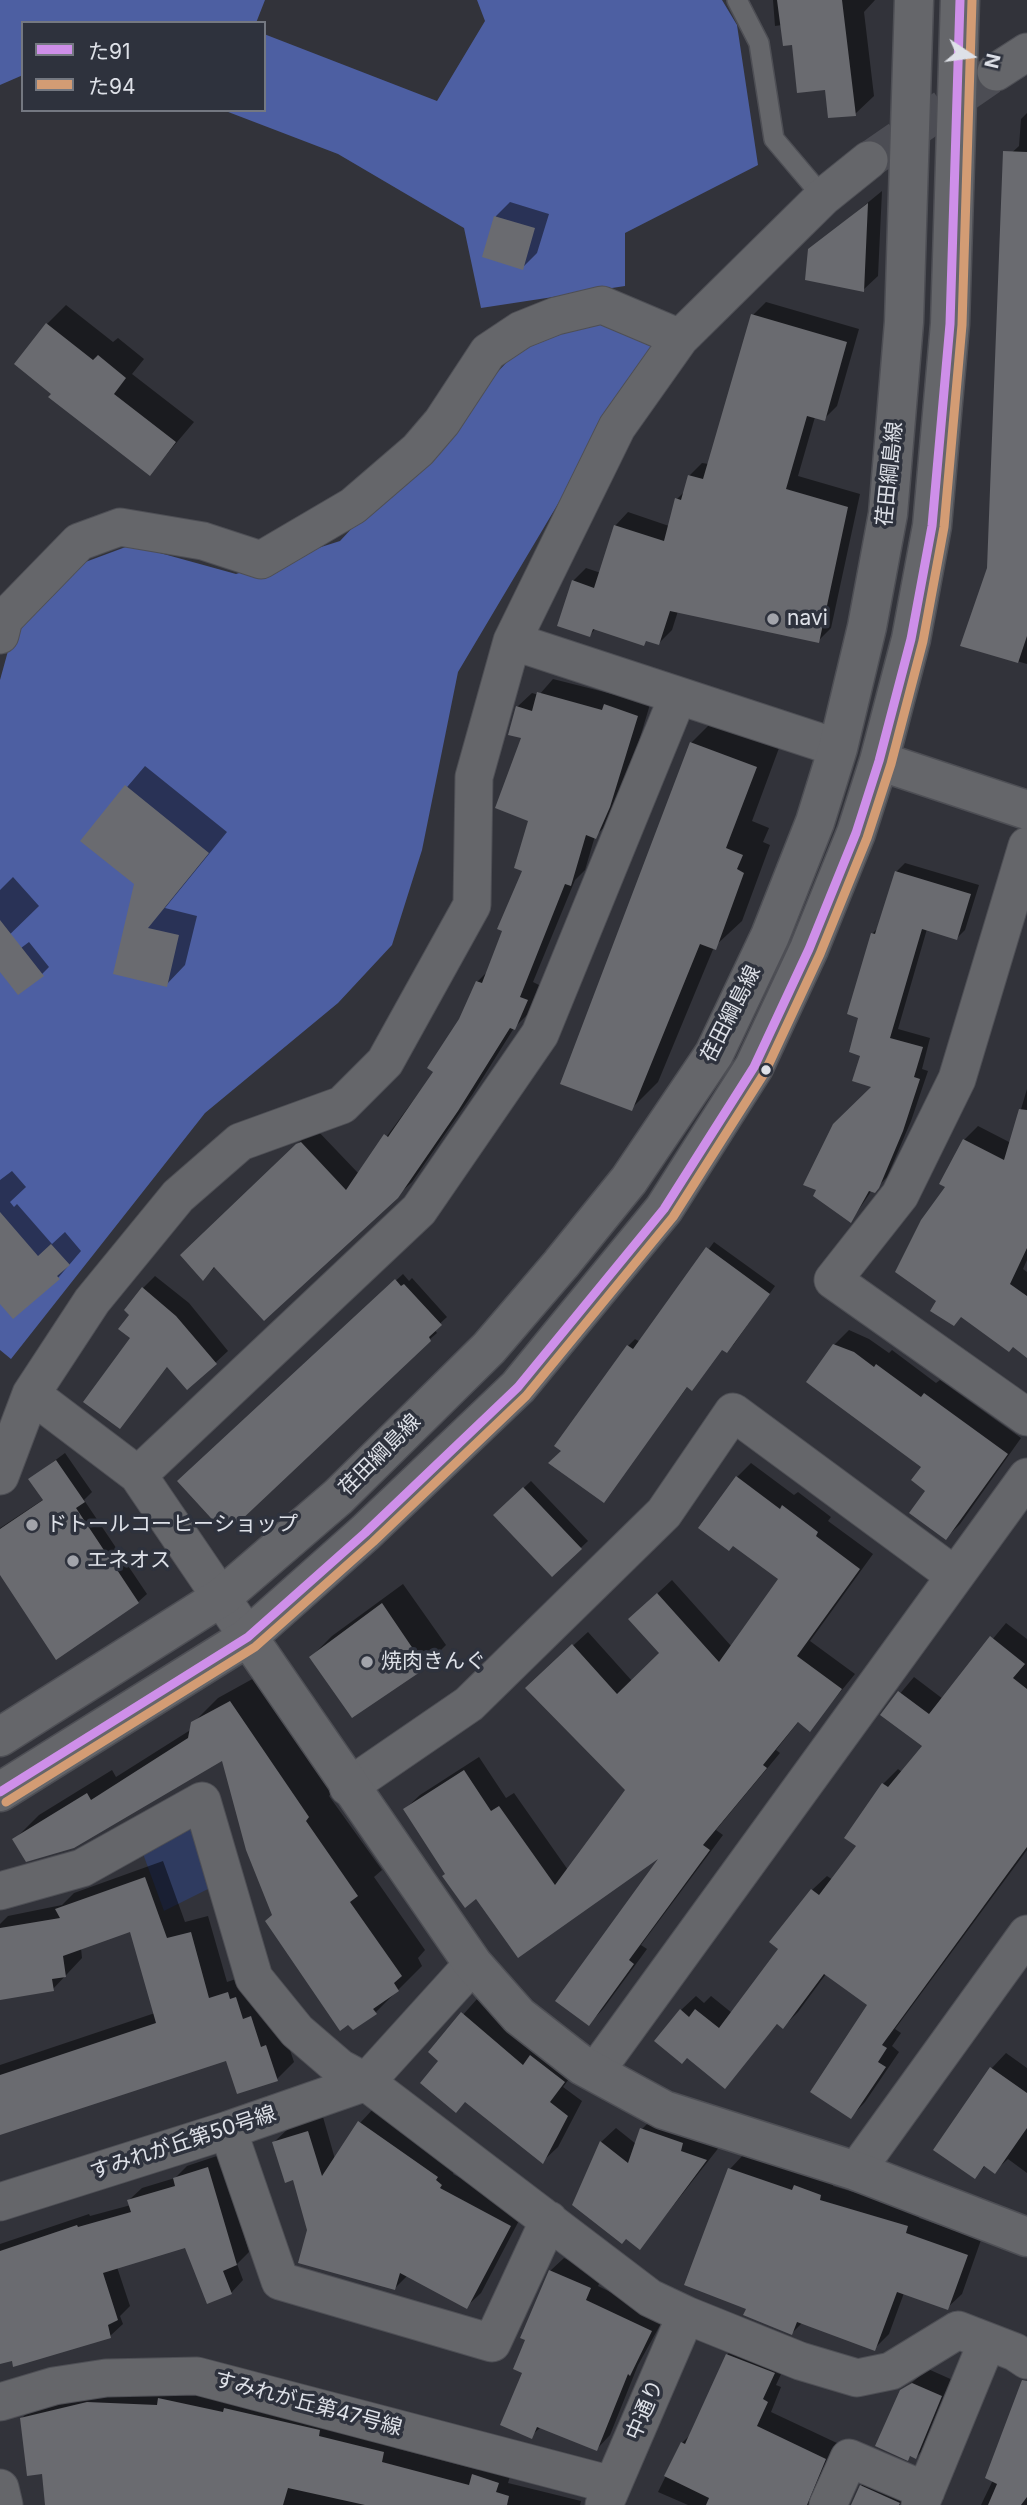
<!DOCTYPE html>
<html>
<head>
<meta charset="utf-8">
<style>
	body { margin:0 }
	#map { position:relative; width:1027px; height:2505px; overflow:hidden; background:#32333a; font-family:Inter,"Noto Sans JP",sans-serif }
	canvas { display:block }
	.legend { position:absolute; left:21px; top:21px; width:245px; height:91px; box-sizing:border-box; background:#2e323d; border:2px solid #747881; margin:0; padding:9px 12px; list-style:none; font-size:21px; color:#dee1e8 }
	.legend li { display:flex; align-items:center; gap:14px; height:35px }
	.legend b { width:35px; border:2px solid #747881 }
	.north { position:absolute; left:936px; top:21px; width:70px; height:70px; -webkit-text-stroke:5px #2e323d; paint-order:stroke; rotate:103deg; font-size:19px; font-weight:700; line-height:28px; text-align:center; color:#dee1e8 }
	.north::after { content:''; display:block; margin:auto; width:24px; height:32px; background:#dee1e8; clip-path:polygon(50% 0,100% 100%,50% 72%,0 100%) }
</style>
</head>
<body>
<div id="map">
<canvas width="1027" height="2505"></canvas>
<ul class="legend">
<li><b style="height:9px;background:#ce8fe9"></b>た91</li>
<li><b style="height:9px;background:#d39c74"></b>た94</li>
</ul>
<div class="north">N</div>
</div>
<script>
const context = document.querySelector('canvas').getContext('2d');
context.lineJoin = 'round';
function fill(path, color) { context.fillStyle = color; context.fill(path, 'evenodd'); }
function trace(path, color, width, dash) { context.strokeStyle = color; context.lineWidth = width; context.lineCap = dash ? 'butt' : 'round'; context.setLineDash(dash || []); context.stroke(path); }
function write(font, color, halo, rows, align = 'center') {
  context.font = font + ' Inter,"Noto Sans JP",sans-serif'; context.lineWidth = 7; context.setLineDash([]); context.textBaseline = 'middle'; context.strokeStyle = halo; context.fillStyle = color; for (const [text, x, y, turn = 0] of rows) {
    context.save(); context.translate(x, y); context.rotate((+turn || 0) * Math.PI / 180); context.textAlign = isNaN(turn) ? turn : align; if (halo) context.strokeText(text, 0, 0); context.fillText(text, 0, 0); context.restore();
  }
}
fill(new Path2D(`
	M197,1819L214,1886L164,1911L142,1851Z`), '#2f3b60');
fill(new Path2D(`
	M0,0H265L256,23H23V75L0,85Z
	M477,0H722L737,25L758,165L625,233V286L481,308L464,228L338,154L223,110H264V34L437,101L485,21Z
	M600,311L653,344L458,672L422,850L392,945L338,1003L205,1113L11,1359L0,1350V680L16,622L80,564L131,545L236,574L340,541L534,333Z`), '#4d5fa2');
fill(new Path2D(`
	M773,0H875L864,12L874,96L855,114L827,88L782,25L775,26Z
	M1027,113V664L962,645L989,568L1004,160L1019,146L1021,119Z
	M882,191L878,276L863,290L810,250Z
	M510,202L549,214L537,253L522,268L484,256L496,216Z
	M766,302L859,329L837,406L824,419L815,417L798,476L860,494L831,628L818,641L678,611L672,630L659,643L648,639L643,644L596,628L590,635L573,581L586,568L601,573L615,526L628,512L669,526L677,499L686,490L689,476L702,463L709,464L753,315Z
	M66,305L113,342L118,338L144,359L132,374L194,422L150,474L54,393L47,324Z
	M553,679L616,695L620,690L651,701L624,791L610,822L595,836L585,870L575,880L533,982L541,986L529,1013L514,1028L472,1095L412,1182L396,1197L216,1266L204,1278L197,1241L312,1130L316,1129L359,1174L435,1071L477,982L489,970L524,870L530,820L523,737L517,707L532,693L539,695Z
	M718,716L782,740L752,821L769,828L763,842L770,845L742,921L714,947L658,1082L631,1109L691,743Z
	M145,766L227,832L165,908L197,916L185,965L166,985L115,973L136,884L82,840Z
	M905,863L979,885L965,930L957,938L927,929L898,1029L930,1038L922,1069L928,1071L911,1121L887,1177L874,1191L872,1190L851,1221L874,1086L863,1054L860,1016L872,934L879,927L896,872Z
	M13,877L39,906L0,944V890Z
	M29,942L49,967L42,974L0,969L5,960Z
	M1027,1089V1260L1023,1269L1027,1272V1345L939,1301L947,1187L964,1140L978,1126L1011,1143Z
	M12,1171L26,1187L10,1202L14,1207L17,1204L52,1244L65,1232L81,1251L58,1278L0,1301V1180Z
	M714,1242L775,1286L734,1344L727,1351L723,1348L688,1386L610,1493L556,1445L628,1346L635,1339L640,1342Z
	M403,1274L409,1281L412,1278L447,1317L434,1329L437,1333L430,1339L180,1481Z
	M155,1276L189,1303L228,1351L215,1363L168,1366L120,1427L133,1338L132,1314L143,1288Z
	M849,1330L869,1339L889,1353L892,1350L936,1383L940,1380L1021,1438L960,1524L946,1538L928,1490L923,1466L834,1345Z
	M65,1453L92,1492L84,1500L147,1594L138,1602L0,1572V1528L44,1499L30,1479Z
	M751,1463L794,1495L798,1492L831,1517L828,1521L873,1554L810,1641L855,1674L810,1729L799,1721L776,1750L780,1753L716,1830L723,1835L641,1945L647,1949L603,2009L589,2024L664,1853L518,1956L477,1897L447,1874L405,1809L420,1795L479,1757L506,1798L514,1793L568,1870L627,1789L542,1674L588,1632L632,1681L661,1653L645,1605L672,1580L732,1647L781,1579L737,1477Z
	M531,1481L588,1541L552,1575L495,1515Z
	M403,1584L446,1645L425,1666L311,1657L332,1636Z
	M1006,1623L1027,1639V1850L895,2029L901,2033L892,2046L899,2052L865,2102L851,2117L870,2005L826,1974L798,2012L783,2027L778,2023L724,2087L681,2010L696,1996L704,2003L711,1996L732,2013L780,1949L812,1890L827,1876L833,1880L859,1845L883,1784L898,1769L902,1772L925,1746L882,1715L914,1677L943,1699Z
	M256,1677L333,1791L329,1796L382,1870L374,1877L425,1950L418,1958L422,1966L376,2012L274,1915L223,1758L14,1840L39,1815L112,1770L116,1777L192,1729L193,1723L218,1698Z
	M163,1861L185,1922L208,1916L227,1982L245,1976L283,2029L294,2062L277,2079L228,2059L0,2133V2065L155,2013L132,1929L81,1948L82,1958L53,1989L0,1998V1924L8,1916L62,1905L74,1893Z
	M477,1999L537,2050L578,2067L563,2087L582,2101L558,2147L543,2161L466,2100L440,2061L430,2052Z
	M1006,2053L1027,2068V2173L1008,2159L995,2171L986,2165L975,2177L991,2069Z
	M374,2108L455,2170L453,2174L524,2211L481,2293L466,2307L408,2275L395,2288L309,2230L294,2178L274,2142L289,2128L323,2117L335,2159L360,2123Z
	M656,2115L720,2146L640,2248L574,2205L601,2142L616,2128L636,2144L642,2129Z
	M744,2154L835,2180L833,2186L921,2212L919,2218L981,2240L962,2294L947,2308L904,2293L889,2334L874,2349L803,2322L792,2333L748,2308L730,2169Z
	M220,2155L249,2252L237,2264L243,2280L231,2293L186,2246L117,2267L130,2306L120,2316L123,2324L110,2336L0,2360V2244L89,2214L90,2216L131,2205L129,2200L142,2188L175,2178L187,2166Z
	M564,2258L603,2275L598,2286L664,2318L638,2365L610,2435L597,2449L541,2427L531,2436L550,2271Z
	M741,2340L788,2359L776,2385L781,2387L771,2412L839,2444L816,2505H688L658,2492L682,2443L692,2433L727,2355Z
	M928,2369L955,2381L930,2443L916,2457L911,2455L908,2458L902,2391Z
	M174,2385L397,2438L395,2448L479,2470L488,2461L512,2469L508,2483L581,2501L580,2505H46L43,2472L21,2419L36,2404Z
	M1027,2414V2505H981L993,2480Z
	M876,2472L907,2486L900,2505H852L861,2486Z`), '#0007');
fill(new Path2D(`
	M777,0H842L856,116L828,118L825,90L797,93L792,45L783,46Z
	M1003,151L1027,152V636L1018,663L960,646L987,568Z
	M868,203L864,292L805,280L808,249Z
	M494,216L535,228L523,270L482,257Z
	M751,314L847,342L825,421L807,416L786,489L848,507L819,643L670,611L659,645L646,641L644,646L593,629L590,637L557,626L572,580L594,588L614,525L664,541L675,498L681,500L688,475L703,479Z
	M46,323L93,360L98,355L126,378L114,394L176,442L150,476L48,397L51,394L14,364Z
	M537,692L602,710L604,704L638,716L610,807L596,839L586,835L571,886L565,884L520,997L528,1000L515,1030L510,1028L458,1111L398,1198L264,1321L214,1267L203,1281L180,1255L296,1144L301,1142L346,1190L384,1134L388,1137L433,1072L427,1068L459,1019L476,981L482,983L502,931L497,929L522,871L514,868L528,821L495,808L521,738L508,735L516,706L532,711Z
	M690,742L757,767L726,848L743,855L737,869L744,873L716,950L700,944L632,1111L560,1084Z
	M125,785L209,853L148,928L179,935L167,987L113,974L134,884L80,841Z
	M895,871L971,894L957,940L922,929L890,1038L923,1047L914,1077L920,1079L903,1131L879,1188L875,1193L869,1191L851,1223L813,1196L816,1190L803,1185L833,1124L871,1087L852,1081L860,1056L849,1052L858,1018L847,1014L871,933L875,934Z
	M0,920L44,976L18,995L0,972Z
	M1019,1109L1027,1110V1248L1010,1284L1027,1296V1358L1013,1347L1009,1352L961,1317L954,1326L930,1311L936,1301L895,1272L921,1220L945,1187L939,1184L963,1139L1004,1160Z
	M0,1212L38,1256L51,1244L70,1265L57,1276L60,1279L13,1319L0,1304Z
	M706,1247L770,1294L727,1353L722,1350L692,1391L687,1387L604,1503L548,1463L561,1451L554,1446L627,1345L633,1349Z
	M395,1279L401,1286L404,1284L442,1325L429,1337L431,1341L238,1523L233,1518L221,1529L177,1481Z
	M142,1287L176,1316L217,1364L187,1390L167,1367L120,1429L83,1402L130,1338L118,1329L129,1315L124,1310Z
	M833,1344L854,1352L874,1367L876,1364L921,1397L924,1393L1008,1454L946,1540L909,1513L925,1491L911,1480L921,1467L806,1382Z
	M56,1460L85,1502L76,1508L139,1603L56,1660L0,1575V1529L43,1500L28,1479Z
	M736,1476L780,1509L782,1505L818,1532L816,1536L860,1569L797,1656L842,1689L810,1732L798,1722L763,1765L767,1768L703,1845L710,1850L629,1960L634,1964L589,2026L555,2001L658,1859L518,1958L476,1899L465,1908L442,1876L445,1874L403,1809L464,1770L491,1811L499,1806L555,1885L625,1790L525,1688L572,1644L617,1694L659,1653L628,1619L657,1593L719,1662L778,1579L733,1546L729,1551L698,1528Z
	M523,1487L582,1549L552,1577L493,1515Z
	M382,1603L426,1668L352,1718L309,1657Z
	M990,1636L1025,1664L1013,1678L1027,1689V1847L882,2045L887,2048L878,2062L886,2067L851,2119L810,2092L867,2005L824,1974L783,2029L777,2024L725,2089L687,2058L682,2064L654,2041L680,2009L689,2017L695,2009L719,2028L778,1949L769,1942L811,1889L819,1895L856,1846L844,1838L882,1783L888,1787L922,1746L880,1715L898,1691L929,1714Z
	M230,1701L309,1817L306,1821L358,1896L350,1902L402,1976L394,1983L399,1991L373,2009L377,2014L353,2030L348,2025L340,2031L265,1921L272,1915L246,1850L222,1761L74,1848L26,1862L12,1839L87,1793L91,1800L188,1738L191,1722Z
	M145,1877L167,1938L191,1932L209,1998L228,1992L230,1999L236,1997L243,2019L251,2016L261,2047L266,2045L278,2081L237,2094L226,2061L0,2135V2075L156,2023L130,1932L63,1956L66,1977L52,1979L54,1991L0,2000V1928L60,1918L55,1909Z
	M461,2012L523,2065L530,2055L565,2082L550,2102L568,2116L543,2164L465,2102L456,2113L420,2083L438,2061L428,2052Z
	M990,2067L1027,2093V2128L995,2174L984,2166L975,2179L933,2150Z
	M358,2121L438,2177L436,2180L442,2185L440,2188L511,2226L467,2309L400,2273L395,2290L298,2263L307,2230L293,2180L285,2183L272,2142L308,2131L322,2176Z
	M640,2128L683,2143L681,2151L707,2160L640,2250L626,2239L622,2244L572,2205L600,2141L628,2163Z
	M208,2167L237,2265L223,2271L232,2294L207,2304L185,2248L103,2273L118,2320L108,2325L111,2338L13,2367L12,2361L0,2364V2251L77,2225L78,2227L131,2212L127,2200L175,2186L173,2178Z
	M728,2168L792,2190L794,2185L821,2195L820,2200L908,2226L906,2233L968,2255L948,2310L897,2292L875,2351L797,2322L792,2335L743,2315L746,2309L684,2285Z
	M549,2270L591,2288L586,2300L652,2331L630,2376L628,2374L597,2451L537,2427L532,2439L500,2425L522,2373L513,2369L525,2340L520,2338Z
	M726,2354L775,2373L763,2399L768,2402L757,2426L826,2459L807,2505H706L709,2498L664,2476L681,2442L685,2444Z
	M1022,2380L1027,2381V2497L1021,2505H988L997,2484L985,2478Z
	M912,2383L942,2396L916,2459L910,2456L908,2461L875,2446L900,2390Z
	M158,2398L223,2412L224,2408L320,2430L319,2436L384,2452L382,2462L469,2485L472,2474L499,2483L496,2492L509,2496L507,2505H365L288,2488L283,2505H45L42,2474L27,2476L20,2418L87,2402L157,2405Z
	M860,2485L900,2503L899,2505H851Z`), '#6a6b70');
trace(new Path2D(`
	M869,160L996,72`), '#4c4d54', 37, [37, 18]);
const lane = new Path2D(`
	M737,0L759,43L774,139L823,197`);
const street = new Path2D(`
	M996,72L1027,52
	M0,635L4,619L79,542L120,527L203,541L261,560L353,506L418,450L442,422L488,352L521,330L556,316L602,305L680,338
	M512,641L838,748
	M1027,846L957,1079L900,1195L833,1280L1027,1417
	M31,1394L138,1475L248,1637
	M138,1475L419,1210L540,1034L678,696
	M0,1476L31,1394L92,1301L178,1196L240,1142L342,1105L385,1062L472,905L474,777L512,641L617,427L680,338L823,197L869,160
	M348,1787L469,1704L664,1513L733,1412L954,1575
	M0,1891L82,1868L202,1801L254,1978L297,2031L340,2068L366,2082L650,2298L686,2315L800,2361L857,2378L891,2371L958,2330L1015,2352L1027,2360
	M595,2072L1027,1477
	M228,2130L280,2281L492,2343L549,2220
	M856,2171L1027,1934
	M0,2202L228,2130L366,2082L473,1964
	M0,2402L54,2386L106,2378L197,2376L612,2485
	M0,2488L4,2505
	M604,2505L686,2315
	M828,2505L849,2458L926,2491
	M920,2505L987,2342`);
const secondary = new Path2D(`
	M879,761L1027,810
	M248,1637L473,1964L519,2016L583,2066L664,2110L856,2171L1027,2237
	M0,1737L223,1596L338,1497L489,1348L561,1264L629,1180L714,1054L770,936L815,822L838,748L867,627L888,514L904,322L914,0
	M0,1792L248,1637L365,1533L518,1387L664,1209L754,1067L809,949L856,833L879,761L911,639L932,526L950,324L960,0`);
trace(lane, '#4e4f55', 22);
trace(street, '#4e4f55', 39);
trace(secondary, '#4e4f55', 41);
trace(lane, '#65666a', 19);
trace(street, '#65666a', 37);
trace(secondary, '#65666a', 38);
trace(new Path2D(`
	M0,1792L248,1637L365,1533L518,1387L664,1209L754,1067L809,949L856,833L879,761L911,639L932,526L950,324L960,0`), '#ce8fe9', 9);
trace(new Path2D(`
	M6,1802L255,1647L373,1542L526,1396L673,1217L765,1072L820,954L867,838L891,764L923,641L944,527L962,325L972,0`), '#d39c74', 9);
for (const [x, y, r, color] of [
	[773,619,7,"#a2a4ab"],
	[766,1070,6,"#dee1e8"],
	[32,1525,7,"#a2a4ab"],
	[73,1561,7,"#a2a4ab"],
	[367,1662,7,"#a2a4ab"]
]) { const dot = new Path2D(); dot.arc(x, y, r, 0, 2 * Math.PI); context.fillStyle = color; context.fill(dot); trace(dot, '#2e323d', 2.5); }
write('21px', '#dee1e8', '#2e323d', [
	["荏田綱島線",890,474,-84],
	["荏田綱島線",731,1014,-63],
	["荏田綱島線",380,1455,-45],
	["すみれが丘第50号線",183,2143,-18],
	["すみれが丘第47号線",308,2404,15],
	["中通り",645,2410,-67]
]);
write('21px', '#dee1e8', '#2e323d', [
	["navi",787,619],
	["ドトールコーヒーショップ",46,1525],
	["エネオス",87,1561],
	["焼肉きんぐ",381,1662]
], 'left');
</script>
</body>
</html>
